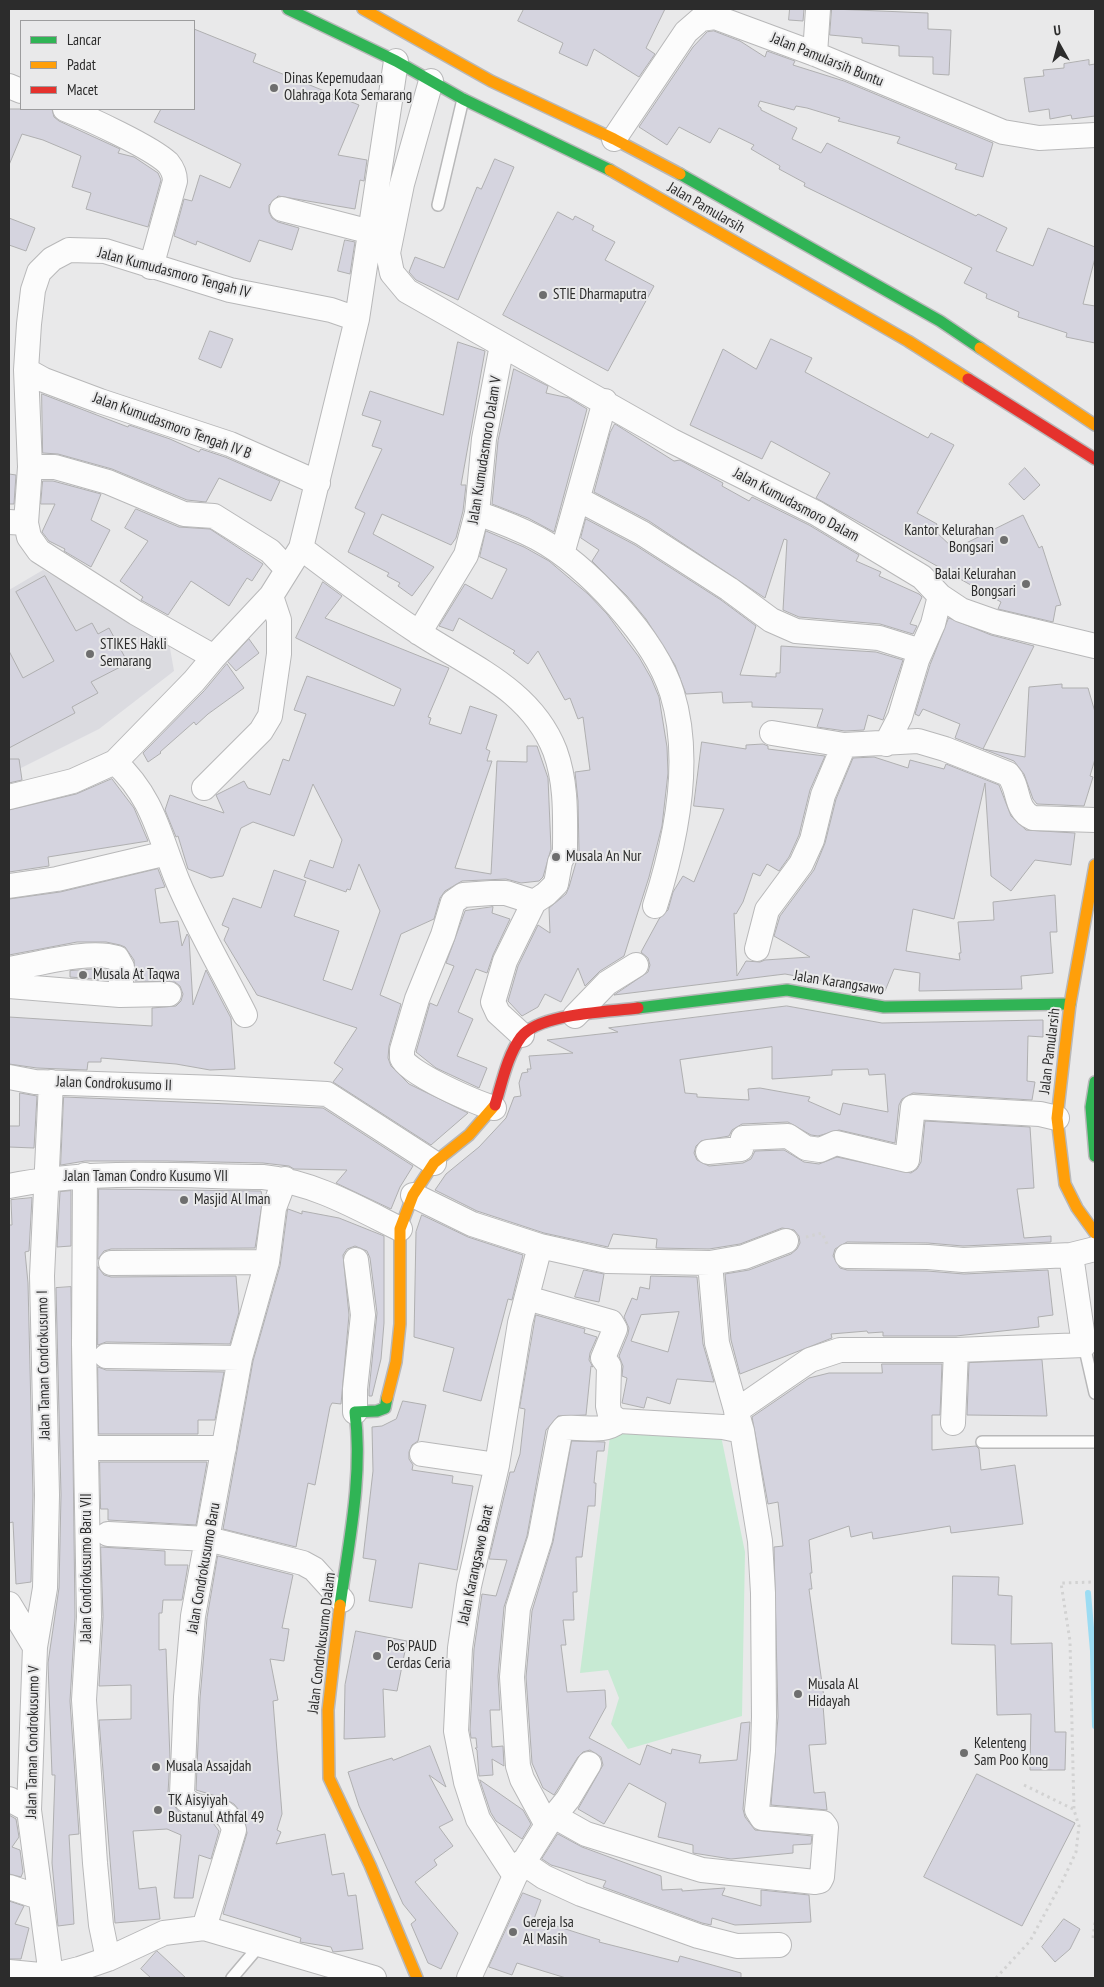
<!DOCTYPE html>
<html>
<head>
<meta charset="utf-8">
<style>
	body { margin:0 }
	#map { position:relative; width:1104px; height:1987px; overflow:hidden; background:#e9e9ea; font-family:"PT Sans Narrow",sans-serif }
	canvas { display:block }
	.frame { position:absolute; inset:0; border:10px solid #2c2c2c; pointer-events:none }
	.legend { position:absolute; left:20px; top:20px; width:175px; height:90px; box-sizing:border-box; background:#e9e9ea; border:1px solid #9d9d9e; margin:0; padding:6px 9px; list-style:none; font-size:15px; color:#2c2c2c }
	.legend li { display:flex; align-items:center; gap:10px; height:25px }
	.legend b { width:25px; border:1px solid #9d9d9e }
	.north { position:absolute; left:1034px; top:20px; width:50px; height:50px; -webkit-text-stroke:4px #e9e9ea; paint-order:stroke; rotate:353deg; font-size:14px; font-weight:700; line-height:20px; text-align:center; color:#2c2c2c }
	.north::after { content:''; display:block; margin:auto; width:18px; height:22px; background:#2c2c2c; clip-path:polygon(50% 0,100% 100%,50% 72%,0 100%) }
</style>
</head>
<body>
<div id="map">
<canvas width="1104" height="1987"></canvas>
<div class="frame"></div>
<ul class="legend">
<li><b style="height:6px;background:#30b455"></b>Lancar</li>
<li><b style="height:6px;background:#ff9f0a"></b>Padat</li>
<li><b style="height:6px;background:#e5322d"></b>Macet</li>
</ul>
<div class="north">U</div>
</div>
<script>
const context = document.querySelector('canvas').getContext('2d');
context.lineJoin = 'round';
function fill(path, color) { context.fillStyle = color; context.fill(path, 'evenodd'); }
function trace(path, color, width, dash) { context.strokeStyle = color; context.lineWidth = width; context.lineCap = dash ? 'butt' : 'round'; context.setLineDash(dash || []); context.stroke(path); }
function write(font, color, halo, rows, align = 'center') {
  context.font = font + ' "PT Sans Narrow",sans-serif'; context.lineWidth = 4; context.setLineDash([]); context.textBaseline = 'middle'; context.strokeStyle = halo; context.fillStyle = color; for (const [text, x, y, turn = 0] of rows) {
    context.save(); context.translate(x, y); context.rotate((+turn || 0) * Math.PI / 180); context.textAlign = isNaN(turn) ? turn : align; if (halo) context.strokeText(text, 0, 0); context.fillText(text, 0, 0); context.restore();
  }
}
fill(new Path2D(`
	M43,570L168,637L174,671L99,729L21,768L9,770V590Z`), '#dbdbe0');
fill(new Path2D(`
	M611,1428L721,1436L745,1552L742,1716L628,1749L611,1724L619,1698L608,1670L580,1673Z`), '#c7ead3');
trace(new Path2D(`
	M1088,1593L1093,1651L1095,1726`), '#9cdcf3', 6);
const building = new Path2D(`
	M524,9H665L646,48L655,54L639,77L594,49L587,66L559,53L563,43L518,21Z
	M790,9H804L803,21L789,20Z
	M832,9L928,13V29L951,30L949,75L933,74V57L899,56V46L862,43V38L830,35Z
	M194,29L256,54L253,62L359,105L338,155L367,160L364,181L360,180L355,209L278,196L269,205V212L272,218L278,222L299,228L292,250L259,240L250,262L197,241L196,245L174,236L184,199L192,201L200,175L230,188L241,164L154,122L161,109H194Z
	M714,31L740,41L765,57L767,51L795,61L793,65L844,81L993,143L983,177L955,169L957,164L897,143L900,137L838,121L840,118L807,108L796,106L794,110L760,101L758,106L761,108V110L797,128L792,139L821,153L827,143L976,216L978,214L1007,228L996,251L1033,266L1048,228L1095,247V258L1083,304L1095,306V343L1066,337L1067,333L1018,317L1019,312L986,298L987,294L964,283L972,268L804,186L805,183L779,169L780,166L751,149L754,145L719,128L710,143L679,127L667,145L639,127L693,47L707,32Z
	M1089,60V65L1095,64V116L1072,119L1071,115L1050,119L1049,109L1029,112L1024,78L1044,76L1043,70L1064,68V64Z
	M9,109H52L54,117L59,121L120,149L118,153L134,157L158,173L161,180L148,227L86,209L91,193L72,187L81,156L43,140L22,134L9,165Z
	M495,159L514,167L458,300L416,280L409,272L415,257L444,268L477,187L481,189Z
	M558,212L573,220L575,216L594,226L592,230L615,242L605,260L654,286L608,371L503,315Z
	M9,218L35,228L26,251L9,245Z
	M345,240L355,242L350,274L338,271Z
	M210,331L233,339L221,368L199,359Z
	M771,339L812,358L805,372L928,438L931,433L954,445L917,513L937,524L934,530L954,549L1023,515L1039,548L1042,546L1061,605L1056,606L1053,622L998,609L1001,602L816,498L830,473L771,441L762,459L690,425L723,349L756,369Z
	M458,342L485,351L461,485H466L463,511L456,538L451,545L382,514L373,534L434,567L412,596L398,586L400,583L387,576L389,573L348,552L365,513L355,508L382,449L372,446L381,421L362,415L370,391L443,415Z
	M514,369L548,386L546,393L569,398L587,409L554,532L528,518L492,504L498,441Z
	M42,394L128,427L129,425L170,439L199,452L201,449L225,457L280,481L271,501L219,478L206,502L187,500L112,469L58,454L43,453Z
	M615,424L674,461L680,460L723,483L722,486L749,501L752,497L809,525L859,555L856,561L881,572L879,576L919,594L922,597L910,624L917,626L913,634L880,624L799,617L783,610L787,540L784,539L765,598L649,521L594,492L610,433Z
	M1025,468L1040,485L1024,500L1009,484Z
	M9,474L16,475L14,504H9Z
	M43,481H53L101,494L91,520L110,530L91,567L64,551L65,549L49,541L42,532L55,504H41Z
	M136,509L179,527L210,529L263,564L252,581L247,578L229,606L191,581L168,615L141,600L143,597L120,581L148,541L125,528Z
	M586,519L635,545L721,600L756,626L740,675L776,677V673H780L781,646L876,652L903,660L883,720L868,715L864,730L845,731L817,727L823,709L752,707V702L723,703L722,692L686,694L675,665L646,619L627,596L592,561L599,550L581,538Z
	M486,531L524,547L549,561L588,594L607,614L639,657L651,678L659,697L667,747L668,773L662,826L649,877L624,956L600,971L585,986L578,968L561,1002L545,994L538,1007L522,1016L508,1001L518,966L538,925L550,933L549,908L566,894L569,887L579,852L578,801L575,772L590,770L583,717L578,719L570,698L565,700L538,651L528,664L513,653L515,651L459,618L453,631L439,626L465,584L492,599L507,569L480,557Z
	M45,576L76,631L92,623L98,634L109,628L128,663L91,682L98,693L72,707L75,713L9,748V651L23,678L54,661L16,592Z
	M323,582L342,596L325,618L449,668L428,717L431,718L429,724L461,734L470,706L497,715L486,749L490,751L487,761H492L455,868L491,874L497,761L527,762V746H537L548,778L551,849L543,877L539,881L521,883L506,879L462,881L445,891L440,898L434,919L401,934L380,995L401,1004L389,1046L388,1058L391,1066L409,1084L468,1113L431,1145L333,1082L343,1069L334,1063L357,1028L257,995L224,940L229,928L222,925L233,898L261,908L274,870L306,881L294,916L339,931L323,980L352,990L380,911L359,864L350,890L347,889L346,892L304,877L310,860L333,868L342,840L313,784L294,836L253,822L241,828L223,876L211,878L188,869L178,836L176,837L165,810L170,795L224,813L216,795L244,781L248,788L270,795L283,759L289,761L306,714L294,710L307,676L394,706L401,689L296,638Z
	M949,618L991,635L1034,646L983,749L1025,757L1029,687L1062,684V688H1088L1095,712V759L1090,776L1093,777L1084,806L1037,804L1033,799L1024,774L1014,761L955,738L960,724L923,709L919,716L915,714L930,665Z
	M249,639L259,653L236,671L228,662Z
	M227,664L244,688L208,714L196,725L194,722L160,752L161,753L148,762L143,753L204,691Z
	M702,742L746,749V745L763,744L768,746V749L825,756L810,790L799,835L789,857L779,871L767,864L760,876L753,873L743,902L736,914L734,913L737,976L746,961L760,962L765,960L810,957L774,936L780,916L814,870L825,843L836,799L853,758L874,757L908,768L910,760L944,769L946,764L999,785L1011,816L1026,830L1075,833L1071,865L1035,860L1011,891L991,876L985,783L954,919L913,909L906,951L960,960L959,953H961L958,922L994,920L993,902L1055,895L1057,932H1050L1053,973L1021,976L1022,989L919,991L920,973L894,969L885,991L852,981L851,986L785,974L614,995L648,972L650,965L648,958L641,952L659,919L668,910L673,892L683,876L694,882L724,809L694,806Z
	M9,759H19L22,780L9,783Z
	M112,779L134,808L148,841L48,857L49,866L9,872V810L76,794Z
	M158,869L165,887L155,889L160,923L178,921L182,946L187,934L189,937L193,1005L206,970L224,1005L231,1018L235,1069L210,1070L176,1064L101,1058V1062H88L87,1070L37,1068L9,1064V1017L152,1026V1008L176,1006L181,1001L183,994L180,986L175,982L135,981L134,960L125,947L120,945L106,942H77L9,955V899L60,892Z
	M493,907L492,913L510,919L493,955L487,973L476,969L458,1012L473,1019L457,1056L487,1068L479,1088L436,1068L416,1052L430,1003L437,1006L454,966L446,963L465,911Z
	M93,969L108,970L107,980L70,977V971Z
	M787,1006L882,1023L1043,1020V1037L1028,1036L1027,1081L1035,1082L1032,1100L913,1093L902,1099L899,1105L895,1143L839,1130L818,1136L811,1135L788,1122L742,1124L732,1130L729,1136L701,1141L696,1146L694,1153L697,1160L709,1166L743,1163L751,1159L755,1151L784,1150L804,1162L819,1164L837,1157L911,1173L917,1169L921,1162L925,1121L1030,1127L1034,1188L1017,1189L1024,1238L1051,1236V1242L963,1246L928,1243L847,1242L835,1249L833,1256L840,1268L847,1270L927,1271L964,1274L1048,1270L1053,1315L1038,1317L1039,1327L956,1336H883V1332L868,1333L867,1331L831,1334L832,1338L740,1374L731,1340L725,1274L749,1270L791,1254L797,1249L800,1243L799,1236L794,1230L782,1228L740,1244L709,1249L656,1248L657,1239L613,1234L608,1247L544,1233L477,1211L435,1190L446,1174L479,1147L506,1118L514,1097L521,1096L519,1083L522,1073L528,1072L527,1069H531L529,1056L573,1053L547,1040L618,1032L609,1028ZM772,1047V1079L832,1075V1070L868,1069L869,1075L885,1074L888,1112L843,1103L840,1115L808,1101L810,1097L760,1088L748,1089L749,1100L697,1097V1094L685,1093L680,1060Z
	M20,1093L37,1096L34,1148L9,1147V1126H19Z
	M64,1097L323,1108L413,1166L400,1187L391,1209L336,1183L347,1170L294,1169L289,1166L263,1163L167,1161H85L61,1165Z
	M99,1189L261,1191L263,1199L255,1248L111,1249L104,1251L98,1259Z
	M71,1191V1246L57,1247L60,1192Z
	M32,1198L29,1251L25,1252L28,1283L33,1495L31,1582L16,1584L13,1522L9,1523V1225H12L11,1200Z
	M288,1209L302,1214V1211L339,1218L384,1236V1323L381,1359L372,1396H369V1390L377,1313L370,1258L367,1251L355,1246L347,1249L343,1255L349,1315L341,1404L332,1403L330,1407L315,1485L308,1483L296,1547L223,1529L253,1361L280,1266Z
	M422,1215L468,1237L523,1255L512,1300L508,1299L481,1401L443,1391L454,1348L414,1337L416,1232Z
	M98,1267L104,1275L111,1277L236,1276L239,1312L230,1344L106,1342L98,1345Z
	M584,1270L604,1274L599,1302L575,1297Z
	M651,1276L697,1277L703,1344L714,1382L677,1379L670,1404L647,1397L644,1408L622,1403L627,1378L622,1376L623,1366L619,1356L628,1334L629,1328L624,1317L632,1298L637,1300L640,1287L649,1289ZM679,1312L668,1352L631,1341L641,1315Z
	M71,1287L75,1617L70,1701L79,1834L69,1835L74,1924L58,1926L52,1863L55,1775H52L48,1663L59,1588L61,1495L56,1288Z
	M536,1315L585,1329L584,1333L597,1337L590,1353L589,1360L593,1367L591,1366L586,1415L558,1416L546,1430L527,1536L504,1607L498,1676L500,1710H490L492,1747L503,1746L504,1766L492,1759L493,1775L479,1776L477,1750L475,1748H477L476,1738H471L470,1730L474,1649L482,1594L496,1596L507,1560L489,1559L510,1472H514L520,1454L525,1409L520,1408Z
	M1042,1360L1047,1416L967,1415L969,1363Z
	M882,1364H942L940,1415H932V1450L976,1446L979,1449L981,1470L1015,1465L1023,1524L951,1533L950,1526L873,1539L872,1532L851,1537L849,1526L809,1540L812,1573H810L812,1589H809L825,1705H823L826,1744L809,1745L814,1793L825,1792L827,1810L771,1805L778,1717L774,1547L783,1546L778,1502L768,1504L752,1417L809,1378L829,1373H882Z
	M98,1367L106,1370L224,1372L215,1420H198V1434H99Z
	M403,1401L426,1405L418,1441L412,1445L409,1452V1459L413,1465L412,1470L453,1476L452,1483L473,1486L457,1570L419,1563L412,1608L369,1601L376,1560L363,1558L373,1471L372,1427L382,1426L396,1419Z
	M572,1441L605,1442L604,1451H597L594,1483H596L595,1506H588L582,1557H576L577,1592H573L574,1620H563L566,1645H561L567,1692L605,1690L606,1707L589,1738L640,1765L647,1745L671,1754L672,1749L701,1755L699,1763L737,1760L741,1723L750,1722L743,1809L745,1817L755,1830L812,1836L811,1844L793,1845V1853L731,1859L693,1853V1845L658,1837L666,1803L629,1783L604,1824L578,1809L603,1765L601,1757L590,1750L583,1752L578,1757L554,1795L543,1788L532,1763L526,1677L532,1611L553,1542Z
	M100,1462H207L196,1525L108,1520V1509H101Z
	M101,1547L165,1551V1565H188L182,1600H163L162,1613H159V1650L166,1649L170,1759L168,1793L171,1802L180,1813L191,1818L213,1823L219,1831L211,1859L199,1855L193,1898H174L181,1835L167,1829L133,1831L139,1889L156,1887L160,1919L115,1923L99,1720L131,1719V1685L99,1686L103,1617Z
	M218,1556L293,1575L282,1628L289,1629L284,1661L270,1659L278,1700L273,1701L282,1814L277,1830L281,1832L276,1844L325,1834L332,1875L344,1873L348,1896L356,1895L363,1949L333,1952L331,1947L300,1942L301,1938L223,1914L247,1833L243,1815L234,1804L223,1798L196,1790L200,1698L207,1618Z
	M953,1576L999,1577L998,1595L1012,1596L1011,1644L1052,1643L1055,1732H1066L1065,1770H1030L1031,1714L997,1715L995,1645L952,1644Z
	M356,1631L407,1641L397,1691L383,1689L385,1737L344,1739L345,1685Z
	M430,1746L446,1787L429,1775L453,1820L439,1827L453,1846L434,1860L437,1865L415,1882L458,1933L441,1969L428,1963L411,1924L416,1920L403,1904L359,1806L348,1772L392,1758L393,1760Z
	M977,1774L1075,1823L1022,1926L924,1877Z
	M480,1780L523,1810L531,1824L522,1839L496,1821L491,1813Z
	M9,1815L16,1819L19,1837L12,1847L20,1850L23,1872L21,1877L9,1874Z
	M558,1834L582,1847L661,1876L662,1890L682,1889V1891L725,1888L722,1895L761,1906V1890L809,1895L811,1922L735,1925L712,1918L711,1925L702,1923L603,1887L606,1881L551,1865L542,1859Z
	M523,1893L541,1900L534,1919L600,1940L599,1942L678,1962L680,1956L741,1973V1978H566L517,1963L512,1975L489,1967Z
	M9,1901L24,1906L15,1924L29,1928L21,1959H9Z
	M1064,1919L1080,1929L1070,1949L1055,1962L1042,1947Z
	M157,1951L186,1978H151L141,1969Z`);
fill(building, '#d5d4df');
trace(building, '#afafb0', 1);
const lane = new Path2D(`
	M438,205L463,99
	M1088,1345H1084L1095,1393
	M982,1442H1095
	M232,1978L260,1945`);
const street = new Path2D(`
	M815,54L818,9
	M431,81L402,184L388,253L392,273L407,291L672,441L816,513L922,577L940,596L961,610L995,622L1095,646
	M9,86L21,91
	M65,109C88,118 151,147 168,163C172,168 175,174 175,181L151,267
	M614,139L686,32L701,19L715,17L815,54L1003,132L1039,138L1095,135
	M282,209L371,232
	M26,370L44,380L100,401L230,444L318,483
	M30,467H55L108,482L184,514L214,516L270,551L287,569
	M578,499L642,533L729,589L771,620L796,631L879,638L911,648L921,649
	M477,513C497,520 518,528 537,538C587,565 655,638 672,693C693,761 676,841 655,906
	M9,522L26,523L29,537L39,551L136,613L214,657
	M26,523L30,467L26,370L29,324L33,290L39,272L52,259L69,250L105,251L230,290L331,310L357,319
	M301,548C339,577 378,606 418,632C469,666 531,689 555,751C567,784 565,818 565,852L560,862L556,884L546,894L534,902L505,961L493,1002L498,1013L522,1035
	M562,554L605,401
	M419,633L466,555L477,513L484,439L502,345
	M772,733L844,745L918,741L945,749L1008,774C1020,787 1014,810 1033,818L1095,820
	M886,744L900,717L917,660L933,624L940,596
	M115,762C154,798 159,836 178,882C197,927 223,971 245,1015
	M204,788L261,731L270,716L279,654V620L271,596
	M9,797L73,781L115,762L194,681L214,657L271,596L301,548L357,319L396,61
	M9,886L57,879L167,853
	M757,949L767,910L801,864L812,840L823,795L844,745
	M9,969C39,964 89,949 117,958L122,967L120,995
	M9,986L120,995L169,994
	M575,1016L607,983L636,965
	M9,1077L35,1082L219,1088L327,1094L434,1163
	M51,1082L42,1276L47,1495L45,1588L35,1647L29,1810L51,1976
	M494,1108C477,1103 408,1074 402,1058C402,1055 402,1052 402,1050L417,999L443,935L453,902L463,895L491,893H506L534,902
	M708,1152L741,1149L743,1138L788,1136L806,1148L820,1150L836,1143L907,1160L913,1107L1040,1114L1057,1118
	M85,1175L84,1344L89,1617L84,1700L95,1863L101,1925L108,1959
	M9,1186C92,1169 178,1176 263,1177C313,1182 356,1207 400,1229
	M413,1195L472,1224L540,1246L607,1261L710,1263L744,1257L786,1241
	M847,1256L928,1257L963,1260L1071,1255
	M111,1263L267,1262
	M527,1298L611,1322L615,1329L603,1358L609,1366L608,1406L610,1415L619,1421L723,1427L742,1431
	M106,1356L240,1358
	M736,1411L810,1360L840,1350H956L1084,1345L1071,1255L1095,1249
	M355,1412V1389L363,1315L356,1260
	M953,1423L956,1350
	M86,1448H224
	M422,1454L497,1465
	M108,1534L208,1539L303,1563L314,1569L342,1600
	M9,1604L35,1647
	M9,1799L29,1810
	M554,1816L586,1834L702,1870L815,1882L820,1881L822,1877L826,1827L823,1823L762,1818L757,1810L763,1751L764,1717L763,1593L760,1541L742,1431L717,1343L710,1263
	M547,1825L522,1779L518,1766L512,1677L518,1608L540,1539L560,1433L564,1428C584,1426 603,1434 619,1421
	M522,1862L544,1877L581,1894L698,1936L737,1946L779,1945
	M515,1876L478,1819L466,1782L456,1731L460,1648L469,1586L497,1465L520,1323L540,1246
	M9,1887L39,1897
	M204,1928L234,1830C226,1796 194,1818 182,1794L186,1697L193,1616L240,1358L267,1262L274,1208L285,1179
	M9,1972L51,1976L79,1969L108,1959L164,1933L204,1928L374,1978
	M469,1978L515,1876L547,1825L568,1799L589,1764`);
const fast = new Path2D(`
	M288,9L396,61L463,99L610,170
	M680,174L940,321L980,348
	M638,1008L787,990L884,1007L1070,1004
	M1095,1082L1091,1107L1095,1156
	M340,1605C349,1541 363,1476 355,1412L377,1411L385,1408L387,1398`);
const slow = new Path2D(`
	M363,9L491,81L614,139L680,174
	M610,170L908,341L968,379
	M980,348L1095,425
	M1095,865L1070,1004L1057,1118L1065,1184L1077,1208L1095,1233
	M387,1398L396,1362L400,1324V1229L413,1195L434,1163L469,1135L495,1105
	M340,1605L328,1710L329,1778L370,1865L417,1978`);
const jam = new Path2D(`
	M968,379L1095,459
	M495,1105C502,1083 507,1056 521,1037C539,1013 609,1012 638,1008`);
trace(lane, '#b8b8b9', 14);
trace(street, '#b8b8b9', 26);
trace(fast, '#b8b8b9', 14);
trace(slow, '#b8b8b9', 14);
trace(jam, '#b8b8b9', 14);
trace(new Path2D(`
	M806,1237L822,1233L828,1246
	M1024,1785L1073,1809
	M1093,1938L1095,1922
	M996,1978L1030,1941L1062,1882L1076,1852L1079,1826L1074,1810L1070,1641L1061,1583L1095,1582`), '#d2d2d2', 3, [2.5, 4]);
trace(lane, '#fcfcfc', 11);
trace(street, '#fcfcfc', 24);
trace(fast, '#30b455', 11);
trace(slow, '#ff9f0a', 11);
trace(jam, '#e5322d', 11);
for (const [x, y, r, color] of [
	[274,88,5,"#6e6e6e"],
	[543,295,5,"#6e6e6e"],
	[1004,540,5,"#6e6e6e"],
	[1026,584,5,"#6e6e6e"],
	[90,654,5,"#6e6e6e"],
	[556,857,5,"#6e6e6e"],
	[83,975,5,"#6e6e6e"],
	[184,1200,5,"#6e6e6e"],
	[377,1656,5,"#6e6e6e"],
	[798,1694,5,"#6e6e6e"],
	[964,1753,5,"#6e6e6e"],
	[156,1767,5,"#6e6e6e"],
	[158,1810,5,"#6e6e6e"],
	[513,1932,5,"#6e6e6e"]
]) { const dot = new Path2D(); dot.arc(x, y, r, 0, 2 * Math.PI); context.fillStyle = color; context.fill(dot); trace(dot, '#e9e9ea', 2); }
write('15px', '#2c2c2c', '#e9e9ea', [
	["Jalan Pamularsih Buntu",827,60,22],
	["Jalan Pamularsih",706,208,30],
	["Jalan Kumudasmoro Tengah IV",174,273,15],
	["Jalan Kumudasmoro Tengah IV B",172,426,20],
	["Jalan Kumudasmoro Dalam V",485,450,-81],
	["Jalan Kumudasmoro Dalam",796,505,28],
	["Jalan Karangsawo",839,983,9],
	["Jalan Pamularsih",1050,1051,-83],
	["Jalan Condrokusumo II",114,1084,2],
	["Jalan Taman Condro Kusumo VII",146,1177],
	["Jalan Taman Condrokusumo I",44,1365,-91],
	["Jalan Karangsawo Barat",476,1565,-78],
	["Jalan Condrokusumo Baru VII",87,1568,-90],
	["Jalan Condrokusumo Baru",204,1568,-80],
	["Jalan Condrokusumo Dalam",322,1643,-83],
	["Jalan Taman Condrokusumo V",33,1742,-89]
]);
write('15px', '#2c2c2c', '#e9e9ea', [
	["Dinas Kepemudaan",284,79],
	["Olahraga Kota Semarang",284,96],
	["STIE Dharmaputra",553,295],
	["Kantor Kelurahan",994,531,"right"],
	["Bongsari",994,548,"right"],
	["Balai Kelurahan",1016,575,"right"],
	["Bongsari",1016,592,"right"],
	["STIKES Hakli",100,645],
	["Semarang",100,662],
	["Musala An Nur",566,857],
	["Musala At Taqwa",93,975],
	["Masjid Al Iman",194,1200],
	["Pos PAUD",387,1647],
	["Cerdas Ceria",387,1664],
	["Musala Al",808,1685],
	["Hidayah",808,1702],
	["Kelenteng",974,1744],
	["Sam Poo Kong",974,1761],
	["Musala Assajdah",166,1767],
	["TK Aisyiyah",168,1801],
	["Bustanul Athfal 49",168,1818],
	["Gereja Isa",523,1923],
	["Al Masih",523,1940]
], 'left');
</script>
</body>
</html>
